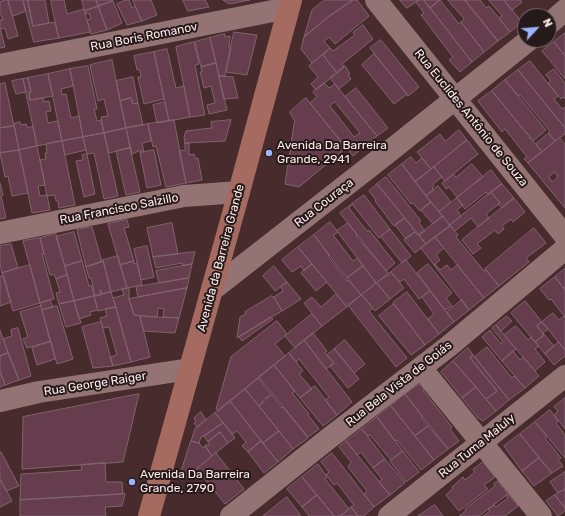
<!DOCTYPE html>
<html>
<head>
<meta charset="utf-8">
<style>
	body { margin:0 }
	#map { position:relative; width:565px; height:516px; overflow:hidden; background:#482c2d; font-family:Rubik,sans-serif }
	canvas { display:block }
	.north { position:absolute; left:517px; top:8px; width:40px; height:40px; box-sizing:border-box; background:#261919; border:1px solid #7c6d6d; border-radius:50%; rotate:64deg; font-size:11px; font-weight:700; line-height:16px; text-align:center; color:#feeaeb }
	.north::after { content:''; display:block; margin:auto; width:14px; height:18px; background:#9cb4fd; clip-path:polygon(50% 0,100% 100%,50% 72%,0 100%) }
</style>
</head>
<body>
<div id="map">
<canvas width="565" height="516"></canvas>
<div class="north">N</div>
</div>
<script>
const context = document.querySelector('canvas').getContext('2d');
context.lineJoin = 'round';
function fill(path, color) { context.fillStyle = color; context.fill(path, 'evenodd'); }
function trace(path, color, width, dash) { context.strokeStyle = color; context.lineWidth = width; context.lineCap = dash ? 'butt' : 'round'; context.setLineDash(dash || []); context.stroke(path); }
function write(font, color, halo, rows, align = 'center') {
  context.font = font + ' Rubik,sans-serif'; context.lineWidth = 4; context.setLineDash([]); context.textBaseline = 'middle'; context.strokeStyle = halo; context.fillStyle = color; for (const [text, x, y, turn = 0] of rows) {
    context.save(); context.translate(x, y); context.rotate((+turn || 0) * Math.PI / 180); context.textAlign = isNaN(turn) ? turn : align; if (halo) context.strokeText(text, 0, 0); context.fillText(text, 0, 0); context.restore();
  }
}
const building = new Path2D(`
	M6,0H8L18,36L8,39L5,28L0,29V20H3L0,12V2Z
	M8,0H23L26,11L13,16Z
	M23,0H28L33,26L55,22L59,38L34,42Z
	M28,0H45L49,23L33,26Z
	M51,0H64L67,14L84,9L90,32L59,38Z
	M82,0H96L99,6L85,11Z
	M96,0H112L113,1L99,6Z
	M126,0H129L132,8L135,6L142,21L127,25L117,4Z
	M133,0H151L157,15L142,21Z
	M183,0H205L209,7L188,11Z
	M223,0H250L230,4Z
	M325,0H353L328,17L304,37L312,10Z
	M353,0H357L369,16L335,44L329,37L324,41L330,48L312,63L301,49L304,37L328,17Z
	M400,0H419L407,8Z
	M419,0H424L472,62L460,72L449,60L453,57L421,15L424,13L416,2Z
	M424,0H440L430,8Z
	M440,0L459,24L461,22L484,52L472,62L430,8Z
	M448,0H465L498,41L484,52L461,22L464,19Z
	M465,0H480L486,8L489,6L510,32L498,41Z
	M489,0H504L522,22L510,32L499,18L502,16Z
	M504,0H520L522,2L512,10Z
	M113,1L122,23L107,30L98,6Z
	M98,6L107,30L91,34L87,20L91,19L89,13L85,14V11Z
	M363,25L373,39L342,64L344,67L337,73L323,55L330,48L333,51L355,35L353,33Z
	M0,28L5,47L0,48Z
	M234,32L257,35L247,75L226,72Z
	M565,33V56L554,42Z
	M225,34V37L230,36L229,48H231L225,76H219L210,38Z
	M210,38L216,63L201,67L195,42Z
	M381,40L419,87L408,96L370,48Z
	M194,42L199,64L195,65L205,115L190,117L176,47Z
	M554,42L565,56V79L542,51Z
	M167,49L176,88L184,86L190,117L169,121L154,52Z
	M154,52L164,99L144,104L138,77H141L140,70H137L134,56Z
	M374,54L407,94L394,104L362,65Z
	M323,55L337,73L316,90L311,84L318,77L309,66Z
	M112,60L126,128L104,133L101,117L108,116L104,99L98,101L90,65Z
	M530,61L558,96L554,99L562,109L565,107V128L518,70Z
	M216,63L227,110L209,114L207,105L215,103L211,86L204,88L200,72H202L201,67Z
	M88,66L97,109H94L97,121L101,120L104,133L83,137L70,69Z
	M345,66L350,74L348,75L351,79L339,89L330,78Z
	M70,69L73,86L61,89L62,95L66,94L71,118L79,116L83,137L62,141L48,74Z
	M554,69L565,83V99L563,97L561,99L548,83L551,81L546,75Z
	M518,70L565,128V134L555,141L548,133L550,131L520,95L518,96L505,80Z
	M48,74L53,96L30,100L29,93L31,92L28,78Z
	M219,76L233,77L238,98L224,99Z
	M133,77L138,103L133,104L131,98L120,101L116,81Z
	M28,78L31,92L29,93L30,100L43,98L44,102L49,101L51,111L46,112L48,123L58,121L62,141L37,146L23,79Z
	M23,79L26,92L16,94L12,81Z
	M505,80L546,130L533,141L492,91Z
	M5,83L14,126L0,128V84Z
	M324,83L329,88L335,84L377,136L353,156L310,103L317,97L313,92ZM335,102L360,133L354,137L330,106Z
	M356,88L388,128L377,136L345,97Z
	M492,91L542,152L528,163L524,159L527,157L505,129L502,132L478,101Z
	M131,98L133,104L138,103L143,125L126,128L120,101Z
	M306,98L346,148L299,187L285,184L294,124L295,122L290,112Z
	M165,102L169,121L157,123L153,105Z
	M174,120L186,183L166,187L156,146L153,147L148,124Z
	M231,120L225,141L185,143L184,137L186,131L212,128L211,122Z
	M20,122L21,125L26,124L28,128L33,126L37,146L19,150L14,124Z
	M148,124L151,141L142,143L144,152H141V150L132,154L126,128Z
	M14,126L19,150L0,153V128Z
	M126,128L130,148L109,153L104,133Z
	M459,130L467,140L431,169L417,152L440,134L445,141Z
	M104,133L118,196L104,199L94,153L87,154L83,137Z
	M549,133L555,141L542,152L536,144Z
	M83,137L86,150L65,155L62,141Z
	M560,138L565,144V208L528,163ZM555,172L558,177L552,182L549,177Z
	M467,140L478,154L445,181L434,167Z
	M62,141L75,205L59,208L58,201H56L55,195L47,196L40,160L46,159L45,153H47L46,144Z
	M185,143H189V155L194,154L195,159L198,158L202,180L186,183L179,151L185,150Z
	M37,146L45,185L38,186L40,196L47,195L50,210L32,213L19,150Z
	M130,148L140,192L126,195L116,151Z
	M19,150L28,193L12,196L8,176L5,177L0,153Z
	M154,150L161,185L147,188L140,153Z
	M87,154L95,194L84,197L76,161L83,160L82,155Z
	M411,157L416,163L422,158L431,169L415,182L402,164Z
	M402,164L431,202L420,211L413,203L411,204L388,175Z
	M472,164L483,177L457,197L449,187L446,189L442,183L453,174L456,177Z
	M434,167L442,177L433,184L434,186L432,188L434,190L426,196L415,182Z
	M491,170L502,184L488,195L486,192L465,209L457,198Z
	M386,177L421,221L419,223L425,231L419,235L377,184Z
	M0,183L3,195L1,196L6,218L0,219Z
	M377,184L405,218L394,226L375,201L376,200L369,191Z
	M502,184L514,198L502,208L498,204L500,203L491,192Z
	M438,186L451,202L439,212L426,196Z
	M491,192L500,203L486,214L489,218L478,227L471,218L455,231L450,225Z
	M364,195L390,229L379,238L352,204Z
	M457,198L463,205L457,210L461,216L450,225L439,212Z
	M514,198L525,212L513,222L511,219L502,226L504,229L498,234L495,230L477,244L481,248L473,254L462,240Z
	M431,202L443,216L433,224L421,210Z
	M352,204L349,208L367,231L369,230L395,263L386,271L340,213Z
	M443,216L450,226L426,244L419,235Z
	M405,218L415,232L406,239L395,225Z
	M127,220L129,227L124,228L134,261L120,265L108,224Z
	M330,222L338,232L333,235L353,261L358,258L363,266L347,278L314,235Z
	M172,223L178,254L153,257L147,228Z
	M348,223L357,235L356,236L389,274L376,283L337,231Z
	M450,226L458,235L456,237L484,271L486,270L499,286L484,298L435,237Z
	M92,227L102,262L86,267L77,230Z
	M534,228L546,243L526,258L529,262L499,286L485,269Z
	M390,229L411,256L402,263L381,237Z
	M74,232L82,261L65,266L56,237Z
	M415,232L426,244L415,253L404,240Z
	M56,234L67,275L56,279L54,274L50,275L40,238Z
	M314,235L329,255L328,256L347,281L349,280L361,295L347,307L298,247Z
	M435,237L444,248L436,255L440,260L434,265L421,248Z
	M40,238L44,254H42L54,299L40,303L23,241Z
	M11,244L18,268L2,273L0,264V246Z
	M147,246L154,277L141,280L134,249Z
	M298,247L312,264L304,271L301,266L292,272L282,260Z
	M195,252L192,264L183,266L182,263L156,268L153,257Z
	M118,256L127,288L111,292L103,260Z
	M406,260L430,291L419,299L404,279L400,282L391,272Z
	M82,261L89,286H92L94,296L74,301L65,266Z
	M103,261L111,292L102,294L101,290H100L101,295L95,296L91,278H89L86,267Z
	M134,261V264L137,263L142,285L127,288L120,265Z
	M192,264L189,278L159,283L156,271Z
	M312,264L327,282L316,291L301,273Z
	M428,264L452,293L446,298L452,306L445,310L417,273Z
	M435,264L440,270L447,265L451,270L457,265L484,298L469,310L434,265Z
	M30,265L40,303L13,311L2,273Z
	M274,266L287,282L275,291L263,276Z
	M363,266L376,283L361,295L347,278Z
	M565,269V290L555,277Z
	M391,272L404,288L390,299L377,283Z
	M67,275L74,301L59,304L56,293L60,292L56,279Z
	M4,276L11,302L0,306V277Z
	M555,277L565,290V317L551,299L549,300L540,289Z
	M189,278L187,288L138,297L136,287Z
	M287,282L301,299L282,311L274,297L283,291L281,287Z
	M377,283L390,299L375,311L362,295Z
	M129,288V299L134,315L140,316L150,357L131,362L113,298L124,295L122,289Z
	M187,288L179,318L163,317L164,309L158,308L157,317L134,315L129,299Z
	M430,291L454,322L439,334L428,319L434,314L422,297Z
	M111,292L116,307L98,311L94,296Z
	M407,292L439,334L425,345L393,303Z
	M336,294L347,307L322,326L304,303L312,297L321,307Z
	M362,295L373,308L369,311L407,358L396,367L348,305Z
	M94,296L98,310L90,312L91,315L79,319L74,301Z
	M272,296L273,297H274L282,311L237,338L240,317L246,314L245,312Z
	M50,300L53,307L42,310L40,303Z
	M462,300L469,310L454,322L447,312Z
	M74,301L81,323L66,327L59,304Z
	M525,301L542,322L537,326L544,335L535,342L511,313Z
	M394,304L425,345L411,355L379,316Z
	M41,306L50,341L27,348L23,339L28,337L20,312Z
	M57,306L73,359L57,364L42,310Z
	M116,307L131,362L113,366L110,357L117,355L109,327L103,328L100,318L107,316L105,309Z
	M553,313L559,320L564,316L565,317V350L542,322Z
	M312,314L322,326L295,348L285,336Z
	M140,316L157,317L179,318L175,333L144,331Z
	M507,316L512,321L501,331L496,325Z
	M271,317L273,319L242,341L239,337Z
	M277,321L287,334L275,344L285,356L218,411L216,409L231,357Z
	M101,322L113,366L93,368L82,327Z
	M542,322L548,329L543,333L554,346L545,354L535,342L544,335L537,326Z
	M496,325L516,349L502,361L482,337L490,330L501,344L503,342L492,328Z
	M516,326L528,340L531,337L539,346L535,349L545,362L535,371L504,335Z
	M18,328L31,376L19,380L3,339L12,336L11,330Z
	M0,330L8,353L0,356Z
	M313,333L327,351L325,353L334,363L326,369L304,340Z
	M304,340L352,402L337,415L325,400L329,397L299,359L296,362L289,353Z
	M345,340L365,364L354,373L334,349Z
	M51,342L55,359L37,365L32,348Z
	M559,342L565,350V356L554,365L545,354Z
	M487,347L512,378L514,376L525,388L509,400L475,357Z
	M468,348L473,355L470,358L497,391L486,399L453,361Z
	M335,349L359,379L348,388L330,366L334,363L327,355Z
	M513,351L520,360L523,357L539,376L525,388L502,361Z
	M8,353L19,380L5,385L0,371V356Z
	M289,353L303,371L299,374L312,389L300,398L274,365Z
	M473,355L509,400L496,411L486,399L497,391L470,358Z
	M453,361L476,387L462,398L441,372Z
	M274,365L295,391L292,393L309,414L308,415L319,429L308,437L259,377Z
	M0,371L5,385L0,387Z
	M258,378L271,394L262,401L263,403L259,406L245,389Z
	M419,384H422L426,389L423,390L452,427L450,429L459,441L448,449L405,394Z
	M315,386L337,415L323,426L300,398Z
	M476,387L496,411L483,421L477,417L462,398Z
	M245,389L279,431L263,443L230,401Z
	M139,394L123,462L22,469L23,417Z
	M405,394L422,416L421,417L428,426L415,436L391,406Z
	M272,395L282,408L283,407L308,438L293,449L259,406Z
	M565,398V429L554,415L558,411L554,407Z
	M230,401L261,441L248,452L242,446L246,442L237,431L233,434L215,413Z
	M391,406L434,460L421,470L397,440L395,441L377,417Z
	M550,410L558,421L556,423L565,435V458L535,422Z
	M201,412L206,420L197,427L194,423L196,421L194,418Z
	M215,413L223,423L204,436L201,437L199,443L191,441L195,429Z
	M377,417L403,451L391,460L370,435L368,436L362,429Z
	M535,422L547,436L545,438L561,458L558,460L563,466L552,473L520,434Z
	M223,423L235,438L228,443L220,432L208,442L204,436Z
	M428,426L448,449L434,460L415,436Z
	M362,429L385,459L373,468L361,452L357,455L346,441Z
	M279,431L293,449L278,462L263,443Z
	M220,432L228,443L212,456L205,445H210L208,442Z
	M520,434L539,458L522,471L504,446Z
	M191,441L199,443L203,448L205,446L212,456L183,480L179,479Z
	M261,441L278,462L264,473L248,452Z
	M346,441L390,495L374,507L364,494L367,491L348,467L351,462L339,447Z
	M403,451L419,472L406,482L390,461Z
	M0,452H1L19,486L6,491L0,479Z
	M216,453L244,489L225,504L197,469Z
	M332,453L374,507L364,516H358L351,507L354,505L337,483L334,485L326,475L329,472L321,462Z
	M539,458L552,473L534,486L522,471Z
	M385,459L405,483L390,495L379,482L382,479L373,468Z
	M483,462L495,477L484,485L488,489L459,511L446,495L453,488L452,487L463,477L465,480L475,472L473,470Z
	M105,463L106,482H122L123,494L20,500L21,474L82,470L81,465Z
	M318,464L327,477L325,479L349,509L340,516H334L302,477Z
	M565,472V489L558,493L550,482Z
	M302,477L317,495L302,507L287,489Z
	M0,479L12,501L0,507Z
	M498,481L508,494L479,516H459L466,511L465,509L495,486L494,484Z
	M565,489V506L564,507L555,495Z
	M125,494L122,506L105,507L106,516H20V500Z
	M508,494L518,506L517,507L505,516H483L490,511L488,509L494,505L496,507L508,498L506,495Z
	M317,495L334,516H309L302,507Z
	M555,495L565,508V511L558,516L546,501Z
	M287,497L301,516H263Z
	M435,505L443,516H418Z
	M351,507L358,516H340L349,509Z`);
fill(building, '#653d4c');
trace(building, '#81636e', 1);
trace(new Path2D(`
	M376,0L565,236
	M549,24L565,10
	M0,65L288,8
	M0,233L184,196L239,192
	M212,290L386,154L529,40
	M421,368L541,516
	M0,401L39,392L190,369
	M231,516L328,439L449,346L565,249
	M389,516L565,376`), '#947374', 22);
trace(new Path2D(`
	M149,516L239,192L291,0`), '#a56b60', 22);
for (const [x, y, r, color] of [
	[269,153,4,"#9cb4fd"],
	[132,482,4,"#9cb4fd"]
]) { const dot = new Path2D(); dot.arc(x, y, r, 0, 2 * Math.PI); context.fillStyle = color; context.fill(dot); trace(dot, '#261919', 1.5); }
write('12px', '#feeaeb', '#261919', [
	["Rua Boris Romanov",144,37,-11],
	["Rua Euclides Antônio de Souza",471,118,51],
	["Rua Couraça",324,203,-38],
	["Rua Francisco Salzillo",119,209,-11],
	["Avenida da Barreira Grande",221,258,-75],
	["Rua George Raiger",95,384,-9],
	["Rua Bela Vista de Goiás",399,384,-38],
	["Rua Tuma Maluly",477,446,-39]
]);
write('12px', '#feeaeb', '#261919', [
	["Avenida Da Barreira",277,146],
	["Grande, 2941",277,160],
	["Avenida Da Barreira",140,475],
	["Grande, 2790",140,489]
], 'left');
</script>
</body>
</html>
